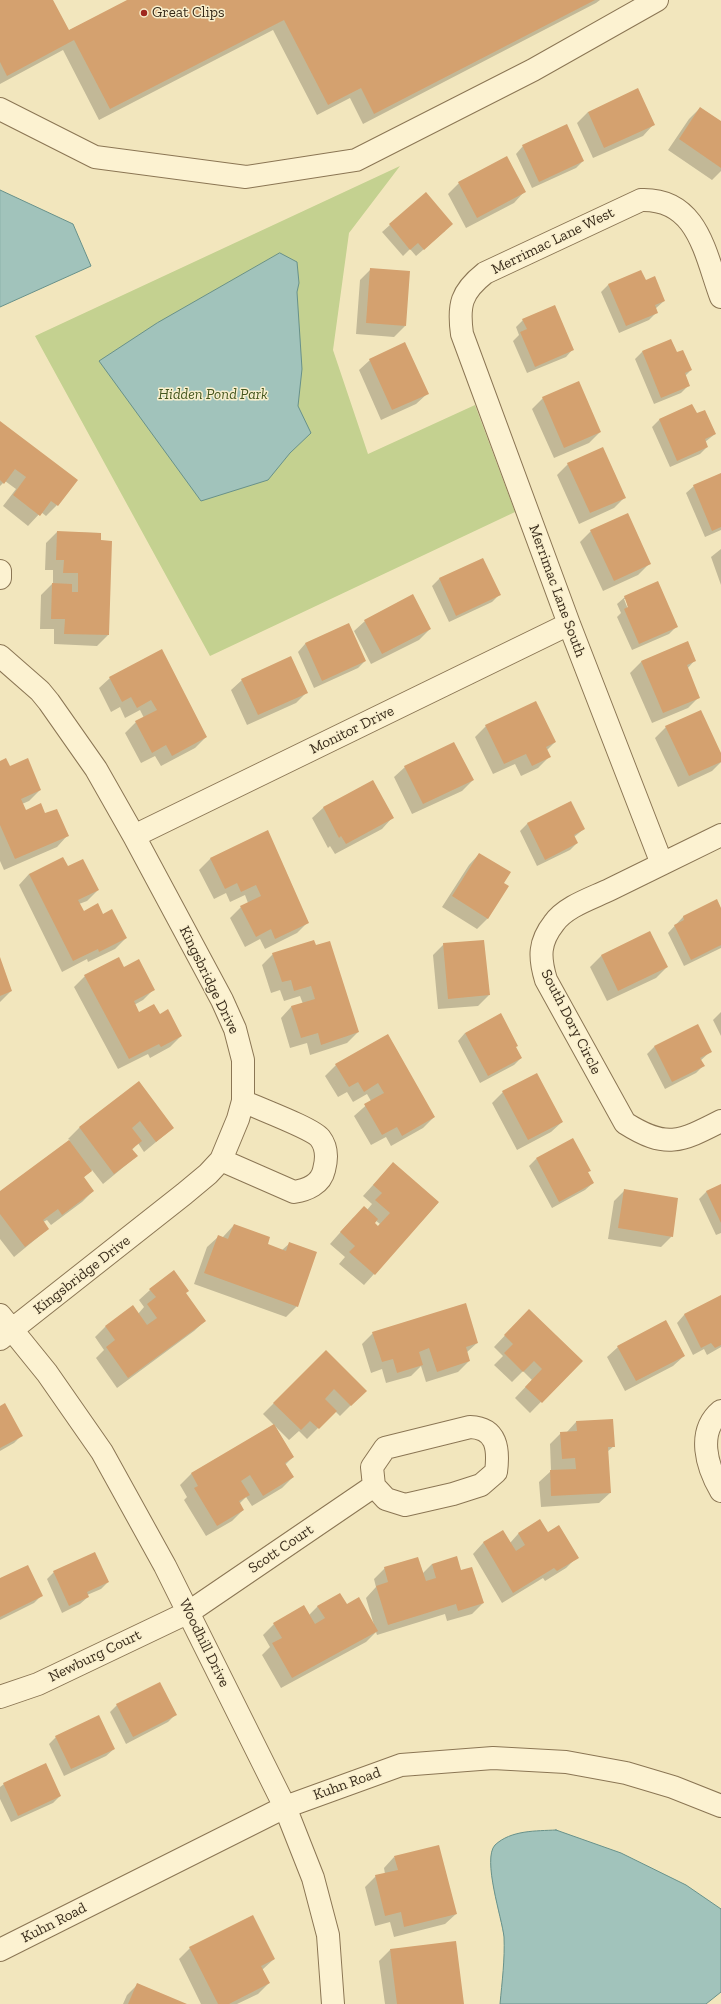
<!DOCTYPE html>
<html>
<head>
<meta charset="utf-8">
<style>
	body { margin:0 }
	canvas { display:block; background:#f2e6bd }
</style>
</head>
<body>
<canvas width="721" height="2004"></canvas>
<script>
const context = document.querySelector('canvas').getContext('2d');
context.lineJoin = 'round';
function fill(path, color) { context.fillStyle = color; context.fill(path, 'evenodd'); }
function trace(path, color, width, dash) { context.strokeStyle = color; context.lineWidth = width; context.lineCap = dash ? 'butt' : 'round'; context.setLineDash(dash || []); context.stroke(path); }
function write(font, color, halo, rows, align = 'center') {
  context.font = font + ' "Zilla Slab",serif'; context.lineWidth = 3; context.setLineDash([]); context.textBaseline = 'middle'; context.strokeStyle = halo; context.fillStyle = color; for (const [text, x, y, turn = 0] of rows) {
    context.save(); context.translate(x, y); context.rotate((+turn || 0) * Math.PI / 180); context.textAlign = isNaN(turn) ? turn : align; if (halo) context.strokeText(text, 0, 0); context.fillText(text, 0, 0); context.restore();
  }
}
fill(new Path2D(`
	M400,166L349,233L333,350L368,454L475,405L515,512L210,656L35,336Z`), '#c4d190');
const water = new Path2D(`
	M0,190L73,224L91,266L0,307Z
	M280,253L297,262L299,283L297,292L302,369L298,406L311,433L290,453L268,480L201,501L99,361L157,323Z
	M556,1830L621,1853L686,1885L721,1909V1992L706,2004H500C502,1982 505,1959 504,1937C502,1918 482,1859 495,1845C511,1830 536,1831 556,1830Z`);
fill(water, '#a1c3bb');
trace(water, '#68918a', 1);
fill(new Path2D(`
	M0,0H52L68,31L129,0H600L596,3L363,124L350,98L317,115L273,30L99,120L63,50L0,84Z
	M700,108L721,122V171L712,180L668,150L689,119Z
	M588,112L653,125L643,136L593,158L577,123Z
	M523,146L583,161L576,168L532,188L516,154Z
	M459,183L524,192L514,203L466,228L448,194Z
	M426,193L445,231L416,256L410,249L403,256L382,232Z
	M371,269L405,326L394,337L356,334L360,280Z
	M645,281L664,301L655,309L657,312L649,320L619,333L601,292L608,285Z
	M523,320L573,349L566,357L527,373L513,341L519,335L516,327Z
	M642,352L677,354L691,370L685,376L689,385L681,393L654,404L635,359Z
	M370,360L427,394L416,404L381,420L359,370Z
	M543,398L600,432L589,443L554,458L532,409Z
	M691,405L696,415L715,434L705,442L707,447L700,454L670,467L652,427L659,420Z
	M0,422L57,505L46,516L41,512L28,526L3,506L16,489L5,481L0,486Z
	M568,464L625,497L614,508L579,524L557,475Z
	M721,474V530L705,537L686,493L694,486Z
	M591,531L649,564L638,575L603,591L580,542Z
	M57,532L100,533L108,635L97,646L54,644V629H40L41,595L53,583V570H45L46,543Z
	M721,549V585L711,557Z
	M483,559L499,595L492,602L449,622L432,586L439,579Z
	M625,597L676,627L669,634L632,650L617,617L621,613L617,604ZM624,599H626L629,612Z
	M365,621L430,629L419,640L371,664L354,631Z
	M348,624L365,661L358,668L314,688L298,652L305,644Z
	M688,643L695,660L687,669L699,697L688,708L652,723L630,673L641,662Z
	M161,651L206,737L195,748L161,766L155,756L141,763L125,733L136,722L144,718L140,710L125,718L120,707L111,712L99,688L110,678Z
	M242,680L307,692L296,703L247,725L231,690Z
	M486,726L555,742L546,751L549,757L538,768L521,776L515,764L493,774L475,737Z
	M666,727L721,755V762L712,771L678,787L655,738Z
	M0,762L40,790L29,801L22,804L25,811L45,815L67,836L57,847L4,870L0,861Z
	M405,767L473,780L462,791L412,814L394,777Z
	M373,781L392,818L382,829L335,854L330,846L328,848L312,818L323,808Z
	M570,802L584,829L574,837L577,843L570,850L537,866L520,831L527,824Z
	M267,832L308,922L297,933L265,949L260,939L245,947L230,918L241,907L248,903L245,895L230,902L226,893L214,899L199,870L210,859Z
	M479,854L503,883L488,918L477,929L442,907L469,865Z
	M67,868L98,890L87,901L79,904L83,912L103,915L126,938L115,949L88,962L87,959L62,972L19,885L29,874Z
	M716,901L721,910V948L684,966L668,933L683,917Z
	M650,932L667,967L656,978L607,1001L590,967L601,956Z
	M313,941L358,1032L347,1043L310,1055L307,1043L290,1048L281,1018L291,1007L303,1004L300,996L284,1001L280,990L271,993L262,965L273,954Z
	M444,944L489,995L478,1006L438,1009L433,955Z
	M0,959L11,991L0,1002Z
	M124,968L154,989L143,1000L134,1005L139,1013L159,1015L181,1036L170,1047L150,1058L148,1054L118,1069L74,987L85,976Z
	M721,1012V1036L713,1020Z
	M465,1033L515,1047L521,1058L514,1065L480,1083L458,1041Z
	M387,1036L434,1117L423,1128L391,1146L386,1137L371,1145L354,1116L371,1101L367,1094L353,1102L347,1092L338,1097L325,1076L336,1065Z
	M654,1047L710,1052L700,1061L703,1066L696,1073L665,1089L647,1054Z
	M139,1083L173,1128L144,1152L138,1143L132,1150L137,1156L103,1184L92,1170L83,1178L93,1191L82,1202L51,1225L47,1220L43,1222L48,1229L14,1257L0,1239V1192L70,1140L68,1139L79,1128Z
	M503,1092L562,1122L551,1132L517,1150L492,1103Z
	M536,1159L589,1171L587,1173L593,1183L585,1190L552,1208L529,1166Z
	M393,1163L438,1203L364,1285L339,1264L345,1257L330,1244L353,1218L367,1210L372,1204L363,1196ZM375,1220L380,1224L377,1227L373,1223Z
	M721,1185V1233L716,1235L699,1199L706,1192Z
	M625,1190L672,1236L661,1247L608,1239L614,1201Z
	M234,1225L267,1245L282,1250L290,1243L297,1306L286,1317L194,1284L207,1247L218,1237L222,1238Z
	M150,1290L185,1294L205,1321L194,1331L117,1388L96,1358L104,1350L95,1337L105,1327L133,1307L138,1314L144,1307L139,1300Z
	M721,1297V1347L707,1355L704,1349L693,1355L677,1323L684,1315Z
	M529,1310L581,1361L530,1413L515,1398L532,1380L523,1371L512,1382L494,1365L503,1356L494,1347Z
	M373,1333L477,1343L466,1353L469,1361L458,1372L426,1382L421,1366L411,1376L386,1383L382,1369L371,1373L362,1344Z
	M618,1347L684,1356L673,1366L625,1391L607,1357Z
	M326,1351L365,1391L340,1416L335,1411L307,1439L299,1431L289,1440L275,1426L293,1457L285,1465L293,1477L282,1488L252,1506L246,1497L239,1504L243,1510L232,1521L206,1536L184,1500L187,1497L180,1485L191,1474L274,1425L263,1414Z
	M0,1407L21,1436L14,1443L0,1451Z
	M576,1422L614,1446L607,1452L610,1493L599,1503L541,1507L539,1482L551,1471L550,1444L561,1433H566Z
	M540,1521L548,1533L577,1557L566,1568L545,1581L543,1578L502,1603L473,1554L483,1543L503,1531L510,1543L518,1534Z
	M432,1564L461,1571L483,1603L472,1614L447,1621L445,1614L377,1635L376,1632L366,1642L281,1688L262,1655L270,1647L263,1635L274,1624L309,1615L318,1606H346L374,1625L366,1598L376,1587L374,1579L385,1568L422,1574Z
	M54,1572L108,1582L101,1589L87,1595L88,1597L80,1604L62,1613L47,1579Z
	M0,1579L42,1595L34,1603L0,1620Z
	M117,1705L176,1714L168,1722L126,1744L110,1712Z
	M56,1737L114,1749L106,1756L64,1776L49,1744Z
	M4,1784L60,1796L53,1803L11,1822L0,1799V1787Z
	M394,1857L456,1914L445,1924L394,1937L390,1922L375,1926L365,1887L376,1876L385,1874L384,1868Z
	M252,1916L274,1959L262,1970L269,1983L258,1994L237,2004H201L179,1959L190,1948Z
	M390,1950L463,2004H385L379,1961Z
	M138,1984L184,2004H123L127,1995Z`), '#0003');
fill(new Path2D(`
	M0,0H53L69,30L127,0H595L374,114L361,88L328,105L284,20L110,109L74,40L7,76L0,62Z
	M638,88L655,125L604,148L588,112Z
	M700,107L721,121V168L679,139Z
	M567,124L584,161L539,182L522,145Z
	M507,156L526,192L477,218L458,182Z
	M426,192L453,224L424,250L418,243L410,250L389,224Z
	M370,268L410,271L406,326L366,323Z
	M641,270L646,280L655,276L665,301L655,305L658,313L626,326L608,284Z
	M555,305L574,350L535,367L520,332L527,329L522,319Z
	M671,339L677,352L683,350L692,370L685,373L690,386L661,398L642,351Z
	M405,342L429,394L392,410L369,359Z
	M579,381L601,432L564,448L542,397Z
	M692,404L697,413L705,410L716,434L705,439L708,447L677,461L659,419Z
	M0,421L78,480L58,506L51,501L40,516L13,495L26,477L15,469L4,484L0,480Z
	M603,447L626,498L590,513L567,463Z
	M721,473V527L712,531L693,485Z
	M628,513L651,564L614,581L590,530Z
	M57,531L101,533V540L112,541L109,635L64,634L65,619H51L52,583L72,584V592H78V573H63L64,560H56Z
	M483,558L501,595L456,616L439,578Z
	M658,581L678,627L639,644L624,609L628,607L624,596Z
	M413,594L431,629L382,654L364,620Z
	M349,623L366,661L322,681L305,643Z
	M688,641L696,661L687,665L700,698L663,713L641,661Z
	M162,649L207,737L172,756L166,745L152,753L135,721L157,710L151,700L137,708L131,697L122,702L109,677Z
	M291,656L308,693L258,715L241,679Z
	M536,701L556,742L546,747L551,757L532,766L526,754L504,764L485,725Z
	M701,710L721,753V762L689,776L665,726Z
	M454,742L474,780L423,804L404,766Z
	M6,758L10,766L28,758L41,790L21,799L26,810L41,803L45,813L57,809L69,836L15,859L0,825V761Z
	M373,780L394,818L346,844L341,836L339,838L323,807Z
	M571,801L585,829L574,835L578,843L545,860L527,823Z
	M268,830L309,923L275,939L271,929L256,937L240,906L261,896L256,885L241,892L237,883L225,889L210,858Z
	M479,853L511,872L504,883L509,886L488,919L452,896Z
	M63,857L68,866L83,859L99,890L78,900L84,911L98,903L103,914L112,909L127,938L99,952L98,949L73,961L29,874Z
	M717,899L721,908V945L691,960L674,925L684,920L683,916Z
	M650,931L668,967L618,991L601,955Z
	M314,940L316,945L330,941L359,1032L321,1045L318,1033L301,1038L291,1006L315,999L311,986L294,991L291,980L282,982L272,953Z
	M484,940L490,995L448,999L443,943Z
	M0,957L12,991L0,996Z
	M119,957L124,967L139,959L155,990L134,1001L139,1012L154,1004L160,1014L168,1009L182,1036L161,1047L159,1044L129,1059L84,975Z
	M501,1013L518,1046L516,1047L522,1058L488,1076L465,1033Z
	M698,1024L712,1052L700,1058L705,1066L672,1082L654,1046Z
	M388,1034L435,1117L402,1136L397,1127L382,1135L364,1104L384,1093L378,1083L364,1092L358,1082L349,1087L335,1064Z
	M537,1073L563,1122L528,1140L502,1091Z
	M139,1081L174,1128L156,1142L140,1121L132,1128L142,1141L132,1149L138,1156L114,1174L79,1127Z
	M573,1138L591,1171L588,1172L594,1183L559,1202L536,1158Z
	M69,1140L92,1171L84,1177L94,1191L62,1215L58,1209L43,1220L49,1229L25,1247L0,1214V1191Z
	M393,1162L439,1202L375,1275L349,1252L355,1246L340,1232L364,1206L378,1219L375,1223L378,1226L390,1213L375,1200L382,1193L373,1185Z
	M721,1184V1223L706,1191Z
	M624,1189L678,1198L673,1237L618,1228Z
	M234,1224L270,1237L268,1244L286,1251L289,1242L317,1252L298,1307L204,1273L218,1235L228,1239Z
	M174,1270L189,1291L186,1293L206,1321L128,1378L106,1347L115,1340L105,1326L133,1305L147,1325L157,1318L147,1304L156,1297L149,1289Z
	M721,1295V1345L715,1348L711,1343L701,1348L684,1314Z
	M466,1303L478,1343L466,1347L470,1361L437,1372L429,1348L419,1352L423,1365L397,1373L393,1359L382,1362L372,1332Z
	M529,1309L583,1361L542,1403L525,1387L542,1369L534,1361L523,1372L504,1353L513,1344L504,1335Z
	M666,1320L685,1356L636,1381L617,1346Z
	M326,1350L367,1391L351,1406L334,1389L325,1399L337,1411L319,1429L310,1421L301,1430L273,1403Z
	M5,1403L23,1436L0,1448V1406Z
	M613,1419L615,1447H608L611,1493L551,1496L550,1470L576,1469L575,1458L562,1459L560,1432L577,1431L576,1421Z
	M274,1424L294,1457L285,1463L294,1477L263,1496L250,1475L241,1481L250,1495L239,1501L244,1510L217,1526L194,1488L198,1486L191,1473Z
	M540,1519L548,1532L559,1525L579,1558L557,1571L554,1568L513,1593L483,1542L503,1530L516,1551L525,1545L518,1533Z
	M95,1552L109,1582L87,1592L89,1597L69,1606L53,1571Z
	M457,1556L461,1570L472,1567L484,1603L458,1611L456,1604L388,1625L376,1586L388,1582L384,1567L418,1557L426,1581L436,1578L432,1564Z
	M28,1565L43,1596L0,1617V1578Z
	M340,1593L347,1604L359,1597L378,1631L292,1678L272,1643L282,1638L273,1623L304,1605L315,1624L325,1618L317,1606Z
	M160,1682L177,1715L133,1737L116,1704Z
	M99,1715L115,1749L71,1769L55,1736Z
	M46,1763L61,1796L18,1816L3,1783Z
	M439,1845L457,1914L404,1927L401,1912L385,1916L375,1875L398,1870L394,1856Z
	M253,1915L275,1959L261,1966L270,1983L229,2004H218L189,1947Z
	M456,1941L464,2004H397L390,1949Z
	M137,1983L187,2004H128Z`), '#d4a16f');
const minor = new Path2D(`
	M0,109L95,157L246,177L356,160L533,70L657,0
	M0,571V578
	M0,656L40,691L49,702L96,769L134,836L222,1000L235,1029L243,1060V1101L238,1119L221,1160L208,1174L184,1194L0,1339
	M721,835C684,853 648,871 611,889C593,898 566,906 554,923C539,942 539,957 546,980L625,1123C666,1149 680,1142 721,1121
	M134,836L569,624
	M662,864L569,624L462,334C458,305 461,292 485,273L641,200C698,198 705,254 721,297
	M221,1160L294,1192C307,1190 321,1184 324,1170C327,1159 327,1147 320,1138C312,1128 257,1108 243,1101
	M0,1315L47,1373L102,1452L165,1566L285,1807L313,1878L328,1935L333,2004
	M721,1411C696,1432 707,1467 721,1491
	M470,1427C497,1428 499,1449 496,1472L481,1485L453,1494L405,1505L386,1499L374,1486L372,1467L385,1448Z
	M0,1697L38,1684L189,1612L374,1486
	M0,1950L285,1807L401,1765L493,1758L566,1762L626,1773L673,1787L721,1806`);
trace(minor, '#8b7654', 24);
trace(minor, '#fcf2d1', 22);
for (const [x, y, r, color] of [
	[144,13,4,"#a0281f"]
]) { const dot = new Path2D(); dot.arc(x, y, r, 0, 2 * Math.PI); context.fillStyle = color; context.fill(dot); trace(dot, '#f9efcd', 1.5); }
write('15px', '#392c1b', '#f9efcd', [
	["Great Clips",152,13]
], 'left');
write('15px', '#392c1b', '#f9efcd', [
	["Merrimac Lane West",553,241,-26],
	["Merrimac Lane South",557,591,70],
	["Monitor Drive",352,730,-26],
	["Kingsbridge Drive",209,980,64],
	["South Dory Circle",571,1022,63],
	["Kingsbridge Drive",82,1275,-38],
	["Scott Court",281,1549,-34],
	["Woodhill Drive",204,1643,64],
	["Newburg Court",95,1656,-26],
	["Kuhn Road",347,1784,-20],
	["Kuhn Road",54,1923,-27]
]);
write('italic 15px', '#45571f', '#f9efcd', [
	["Hidden Pond Park",213,395]
]);
</script>
</body>
</html>
